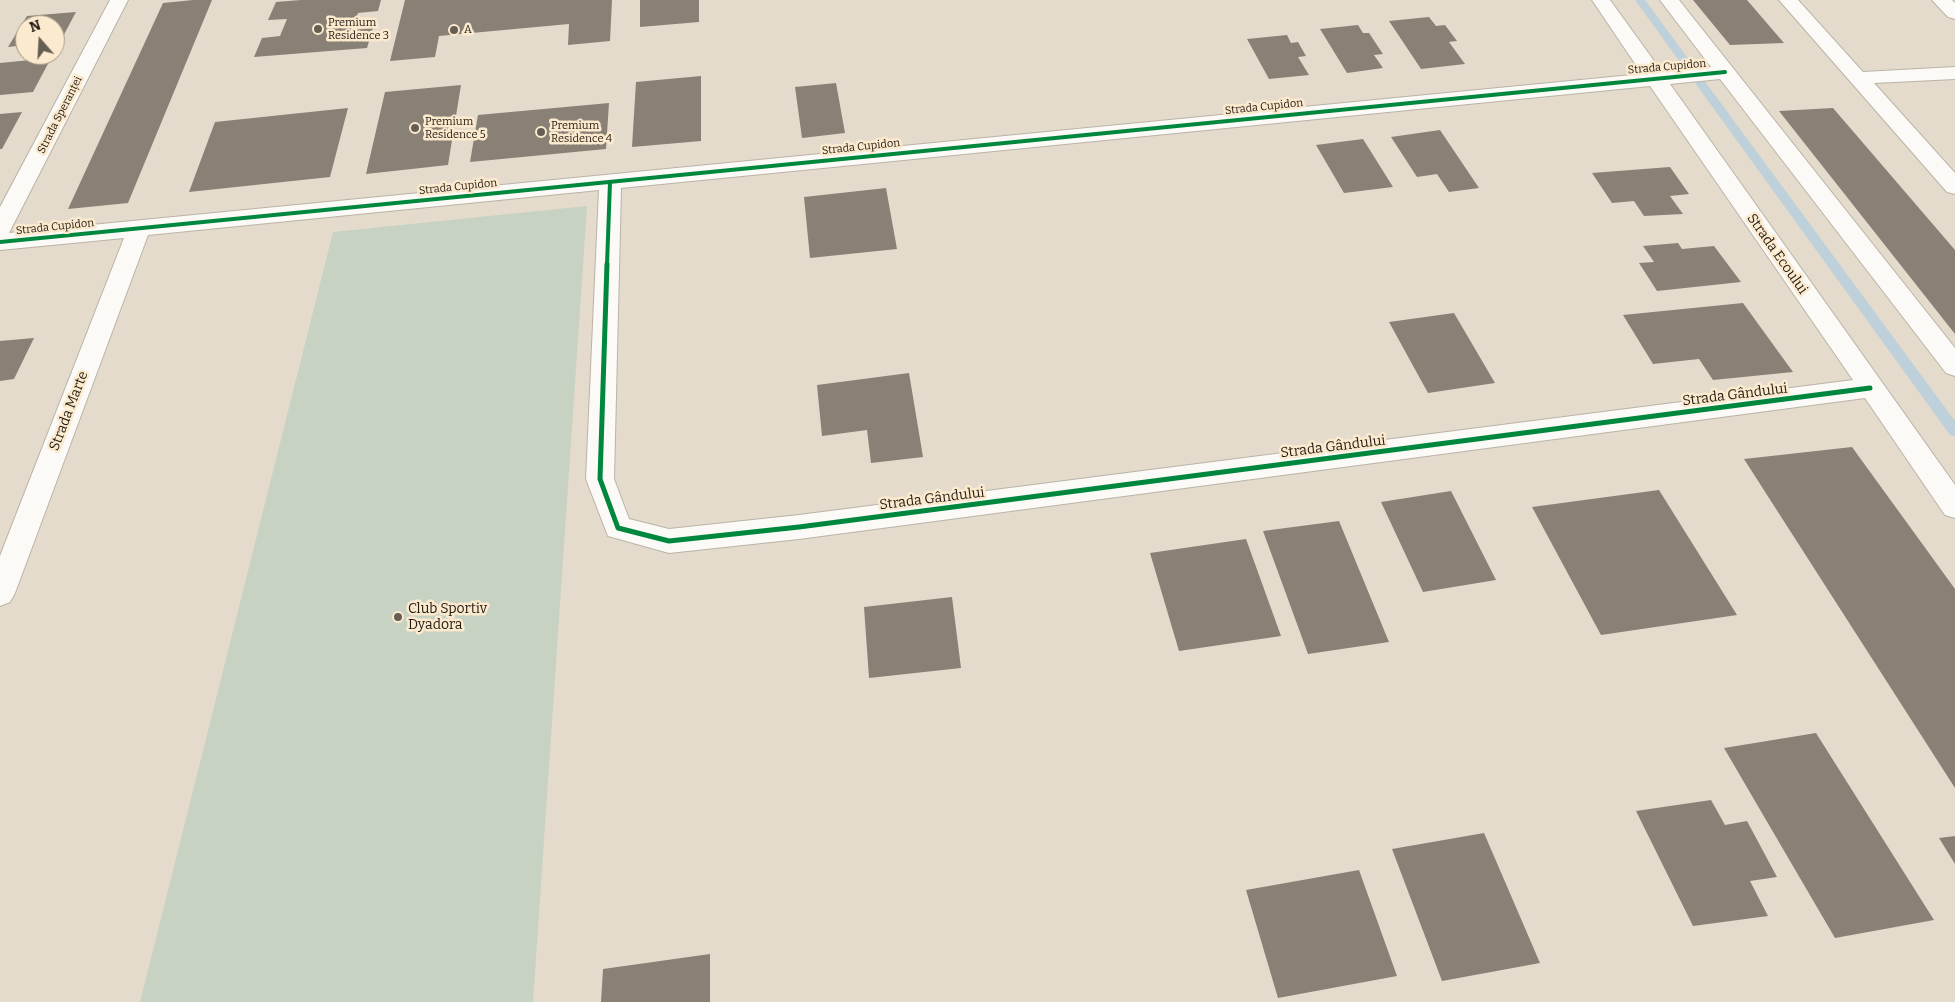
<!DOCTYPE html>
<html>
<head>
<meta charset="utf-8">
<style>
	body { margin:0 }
	#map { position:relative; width:1955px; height:1002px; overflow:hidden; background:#e4dbcc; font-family:Bitter,serif }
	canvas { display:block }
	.north { position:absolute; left:15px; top:15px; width:50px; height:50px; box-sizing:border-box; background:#fceacf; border:1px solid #a59783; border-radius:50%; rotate:341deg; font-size:14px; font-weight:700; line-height:20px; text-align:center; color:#221b12 }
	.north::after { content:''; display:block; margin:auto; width:18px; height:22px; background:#665e53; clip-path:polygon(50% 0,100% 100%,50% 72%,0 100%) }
</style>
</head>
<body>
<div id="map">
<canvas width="1955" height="1002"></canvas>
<div class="north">N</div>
</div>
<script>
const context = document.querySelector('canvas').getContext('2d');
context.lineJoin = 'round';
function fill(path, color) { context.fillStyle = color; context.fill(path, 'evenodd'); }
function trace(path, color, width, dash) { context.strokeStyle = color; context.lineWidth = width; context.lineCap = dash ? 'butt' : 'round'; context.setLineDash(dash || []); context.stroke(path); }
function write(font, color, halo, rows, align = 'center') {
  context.font = font + ' Bitter,serif'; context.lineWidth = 5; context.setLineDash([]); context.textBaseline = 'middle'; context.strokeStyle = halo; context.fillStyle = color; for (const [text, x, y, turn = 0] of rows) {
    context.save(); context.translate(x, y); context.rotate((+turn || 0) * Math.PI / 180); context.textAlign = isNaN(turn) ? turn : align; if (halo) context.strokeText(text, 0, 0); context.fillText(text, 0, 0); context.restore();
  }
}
fill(new Path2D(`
	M587,206L533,1002H140L333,232Z`), '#c8d2c2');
fill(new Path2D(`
	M1635,0H1645L1955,421V436L1950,435Z`), '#bed1db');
fill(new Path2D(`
	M193,0H212L128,203L68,209L163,3Z
	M301,0H381L378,11L358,13L353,30L373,28L367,48L254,57L262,38L280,36L287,19L268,20L276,2Z
	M405,0H612L610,41L568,45L569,24L439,36L435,57L390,61Z
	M640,0H699V22L640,27Z
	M1693,0H1747L1784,43L1730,45Z
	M76,12L60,42L55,43V25H25V45L8,47L27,16Z
	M1429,17L1436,26L1445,25L1457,41L1449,42L1465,64L1421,69L1389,21Z
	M1358,25L1363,33H1369L1383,54L1374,55L1383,68L1347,73L1320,29Z
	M1287,35L1291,43L1298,42L1306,56L1298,57L1309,75L1269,79L1247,39Z
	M51,58L33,92L0,95V63Z
	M701,76V141L632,147L636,82Z
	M836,83L845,133L802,138L795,87Z
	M461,85L448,165L366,174L385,92Z
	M609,103L606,149L470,162L478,115Z
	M348,108L330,177L189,192L215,122Z
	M1833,108L1955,250V334L1779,111Z
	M22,112L2,149H0V114Z
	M1440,130L1479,188L1449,192L1437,174L1417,177L1391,137Z
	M1363,139L1393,187L1344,193L1316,145Z
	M1670,167L1689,194L1670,196L1683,214L1644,216L1634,201L1612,203L1592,173Z
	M886,188L897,249L810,258L804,197Z
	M1678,243L1682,249L1714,246L1741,282L1657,291L1639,263L1654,262L1643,246Z
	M1743,303L1793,372L1713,380L1699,359L1653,364L1623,315Z
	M1454,313L1495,383L1428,393L1389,322Z
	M34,338L14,379L0,381V341Z
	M909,373L923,457L871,463L867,430L822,436L817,385Z
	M1852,447L1955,589V788L1744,459Z
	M1659,490L1737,615L1601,635L1532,507Z
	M1451,491L1496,580L1423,592L1381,502Z
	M1339,521L1389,642L1308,654L1263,531Z
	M1246,539L1281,636L1179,651L1150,553Z
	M952,597L961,668L869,678L864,607Z
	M1816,733L1934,920L1835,938L1724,748Z
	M1711,800L1725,825L1747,821L1777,877L1750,881L1768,916L1693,926L1636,811Z
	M1484,833L1540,963L1442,981L1392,849Z
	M1955,836V864L1939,838Z
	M1359,870L1397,976L1278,998L1246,890Z
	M710,954V1002H601L603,969Z`), '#898176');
const minor = new Path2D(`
	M110,0H128L9,233L1642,74L1592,0H1610L1662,72L1711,67L1660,0H1679L1955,348V376L1946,373L1720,79L1670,84L1955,485V518L1945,515L1865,398L799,539L669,553L608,536L586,479L599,190L148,235L15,593L10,602L0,606V556L124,238L0,250V207ZM1650,86L1853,380L799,515L669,529L629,519L614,479L621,188Z
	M1779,0H1798L1863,72L1955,67V79L1874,83L1955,173V194L1947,192Z
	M1932,0H1952L1955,3V19L1948,17Z`);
trace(minor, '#bab3a7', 2);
fill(minor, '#fbfaf7');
trace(new Path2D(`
	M0,242L1725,72
	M607,265L610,182`), '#00873e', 4);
trace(new Path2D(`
	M607,264L600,479L618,528L669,541L799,527L1870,388`), '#00873e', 5);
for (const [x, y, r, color] of [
	[318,29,5,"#665e53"],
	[454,30,5,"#665e53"],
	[415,128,5,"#665e53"],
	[541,132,5,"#665e53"],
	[398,617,5,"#665e53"]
]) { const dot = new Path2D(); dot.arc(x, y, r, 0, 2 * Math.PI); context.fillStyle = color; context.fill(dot); trace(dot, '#fceacf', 2); }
write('11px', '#221b12', '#fceacf', [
	["Premium",328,23],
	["Residence 3",328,36],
	["A",464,30],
	["Premium",425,122],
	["Residence 5",425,135],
	["Premium",551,126],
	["Residence 4",551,139]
], 'left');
write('11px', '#221b12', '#fceacf', [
	["Strada Cupidon",1667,67,-5],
	["Strada Cupidon",1264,107,-6],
	["Strada Speranței",60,115,-63],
	["Strada Cupidon",861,147,-6],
	["Strada Cupidon",458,187,-6],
	["Strada Cupidon",55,227,-6]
]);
write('14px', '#221b12', '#fceacf', [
	["Strada Ecoului",1777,254,55],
	["Strada Gândului",1735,395,-7],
	["Strada Marte",69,411,-69],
	["Strada Gândului",1333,447,-7],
	["Strada Gândului",932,499,-7]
]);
write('14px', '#221b12', '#fceacf', [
	["Club Sportiv",408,609],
	["Dyadora",408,625]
], 'left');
</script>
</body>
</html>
